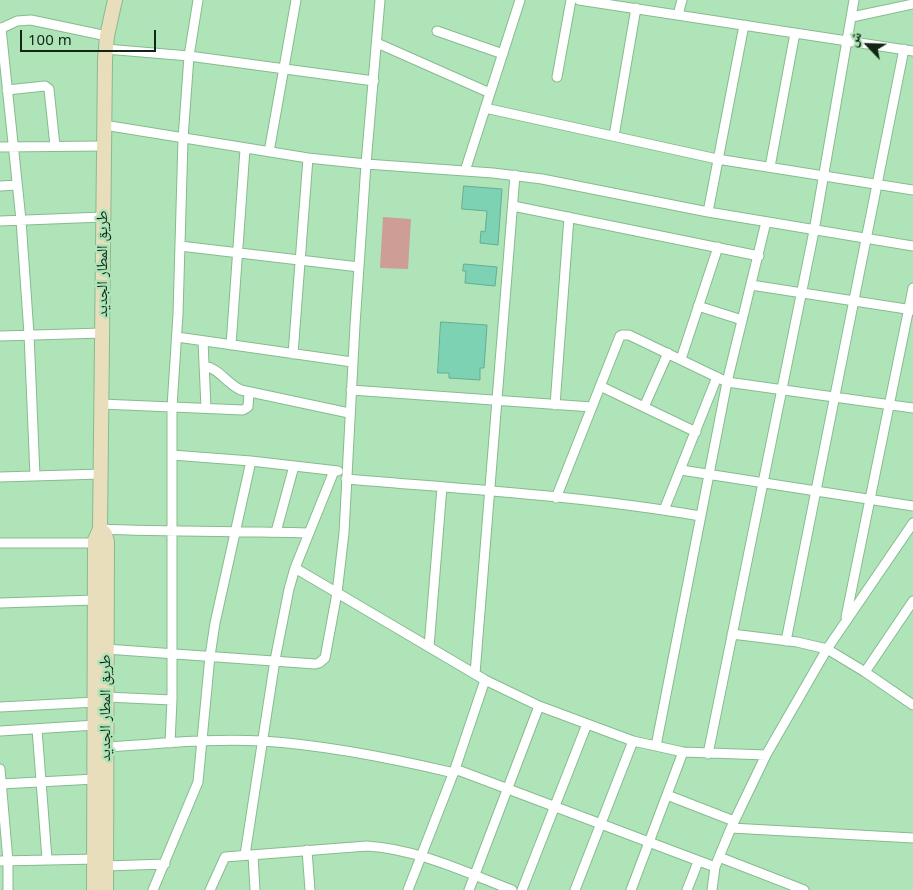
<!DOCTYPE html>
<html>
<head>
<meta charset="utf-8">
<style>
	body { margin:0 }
	#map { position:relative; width:913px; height:890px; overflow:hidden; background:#aee4b8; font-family:"Noto Sans","Noto Naskh Arabic",sans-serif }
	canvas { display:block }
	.north { position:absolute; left:843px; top:20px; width:50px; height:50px; -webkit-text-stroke:4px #aee4b8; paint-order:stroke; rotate:294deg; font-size:14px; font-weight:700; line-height:20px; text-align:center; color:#112615 }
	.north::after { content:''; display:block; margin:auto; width:18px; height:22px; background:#112615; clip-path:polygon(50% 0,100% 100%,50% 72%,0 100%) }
	.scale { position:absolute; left:20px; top:30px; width:136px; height:22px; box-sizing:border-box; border:2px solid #112615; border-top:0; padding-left:6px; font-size:15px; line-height:18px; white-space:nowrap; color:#112615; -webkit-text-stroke:4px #aee4b8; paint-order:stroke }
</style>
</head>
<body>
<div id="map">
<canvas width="913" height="890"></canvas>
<div class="north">ش</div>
<div class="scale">100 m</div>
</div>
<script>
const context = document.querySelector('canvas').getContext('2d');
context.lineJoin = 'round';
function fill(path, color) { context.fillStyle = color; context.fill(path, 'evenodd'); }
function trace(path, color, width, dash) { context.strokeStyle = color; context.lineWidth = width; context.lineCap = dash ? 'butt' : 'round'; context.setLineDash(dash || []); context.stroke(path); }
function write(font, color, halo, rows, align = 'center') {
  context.font = font + ' "Noto Sans","Noto Naskh Arabic",sans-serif'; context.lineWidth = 5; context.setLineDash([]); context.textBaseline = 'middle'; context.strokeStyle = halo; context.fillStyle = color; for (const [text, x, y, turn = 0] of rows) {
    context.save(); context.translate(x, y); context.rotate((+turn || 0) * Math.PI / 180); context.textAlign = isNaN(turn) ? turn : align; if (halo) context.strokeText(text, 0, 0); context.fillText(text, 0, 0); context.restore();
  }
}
fill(new Path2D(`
	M383,217L411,219L408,269L380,268Z`), '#ce9d95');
const building = new Path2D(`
	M464,186L502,189L498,245L480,243L481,231L485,232L487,211L462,209Z
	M464,264L497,267L495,286L465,283L466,271H463Z
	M441,322L487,325L484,368H480V380L449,378V373H438Z`);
fill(building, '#7dd2b4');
trace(building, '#64ac93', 1);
const street = new Path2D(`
	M579,0L913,51
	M678,15L682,0
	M852,17L913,4
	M1,28L21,220L29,334L35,476
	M0,29L17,21L31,20L107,36
	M437,31L503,54
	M377,43L490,93
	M106,49L189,56L374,81
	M557,77L571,0
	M7,90L45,86L49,89L55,146
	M485,108L717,159L913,190
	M104,125L308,158L366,164L493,173L542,179L708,212L913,246
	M614,136L636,8
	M0,147L104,146
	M269,152L296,0
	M770,167L795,33
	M465,171L520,0
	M0,186L17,185
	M513,206L759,256
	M708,212L744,25
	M0,221L103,217
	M180,246L359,267
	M751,285L913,310
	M698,306L742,320
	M0,336L103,333
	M177,337L352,362
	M203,341L206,408
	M231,345L245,149
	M293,354L308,158
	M681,359L718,247
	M204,366C219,368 227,384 241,390L349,413
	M600,386L696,432
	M351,390L592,407
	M101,404L243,410L248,407L249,393
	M555,405L569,217
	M644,407L668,353
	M172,455L251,461L338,471
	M681,470L913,506
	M0,477L101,474
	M346,479C464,489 584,496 700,516
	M556,498L620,336L622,335H629L727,382L913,408
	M664,510L717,377
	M100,529C170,532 239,531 308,533
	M276,532L294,466
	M0,543H95
	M295,568L485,680L539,706L633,741L656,746L683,752L766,755
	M0,603L95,600
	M846,617L913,288
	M732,634L797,642L827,649L865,672L913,705
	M786,641L904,49
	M429,647L442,487
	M106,649L315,664L319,663L325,658L337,593L344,533L355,325L366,164L380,0
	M865,672L913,601
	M475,674L515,175
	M106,697L172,700
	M0,707L96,702
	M37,729L47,859
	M0,731L96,725
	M170,743L172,700V407L178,314L183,139L189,56L198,0
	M656,746L727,382L766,222
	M106,747C158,744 211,738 262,741C327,745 391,758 454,773
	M708,754L814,231L854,0
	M0,769L8,861V890
	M455,769L715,867
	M1,784L95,779
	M667,795L734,821
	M731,828L913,838
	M307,850L310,890
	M245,855L275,660L289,589L295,568L334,471
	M253,855L255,890
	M719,857L804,890
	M0,861L98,859
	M106,866L165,864
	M153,890L198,782L210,656L215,623L251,461
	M210,890L225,857L367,846C417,849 465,872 512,890
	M408,890L455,769L485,680
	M469,890L539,706
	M522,890L587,724
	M575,890L633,741
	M631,890L683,752
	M687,890L698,862
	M712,890L715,867L719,857L731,828L766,755L827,649L913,523`);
const secondary = new Path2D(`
	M100,529L105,534L107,542L106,890
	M94,890L95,540L100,529L105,60L107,36L115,0`);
trace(street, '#86bb8f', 11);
trace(secondary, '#86bb8f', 16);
trace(street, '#fff', 9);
trace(secondary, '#e8debc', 14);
write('15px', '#112615', '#aee4b8', [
	["طريق المطار الجديد",103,264,-90],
	["طريق المطار الجديد",106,708,-90]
]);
</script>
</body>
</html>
